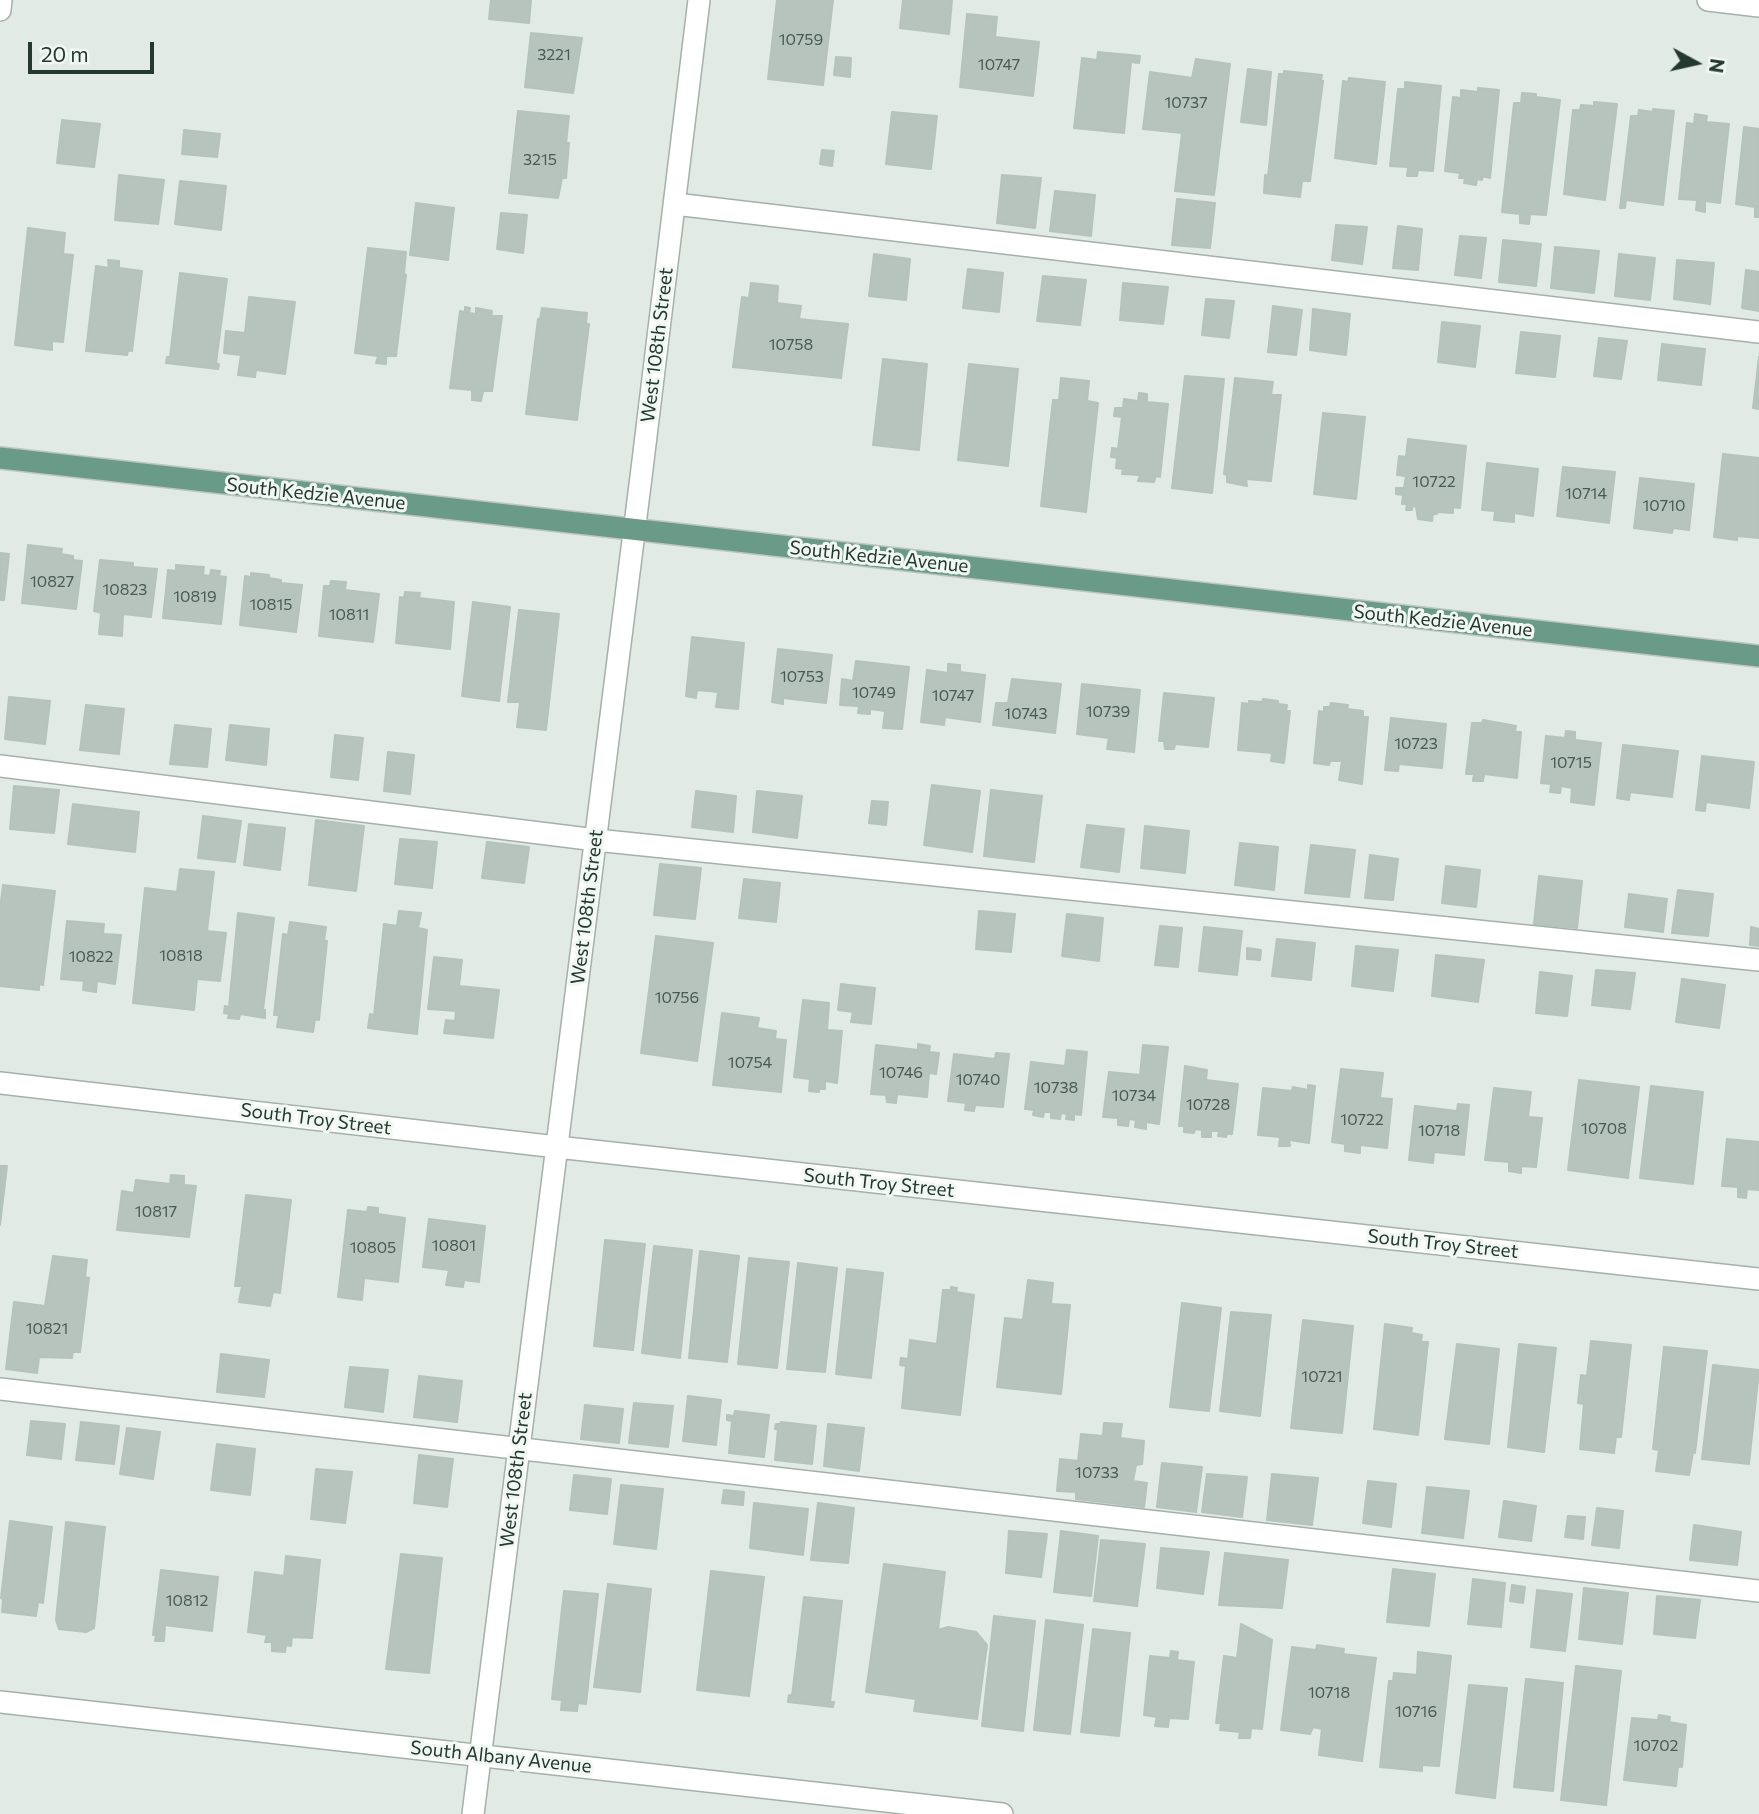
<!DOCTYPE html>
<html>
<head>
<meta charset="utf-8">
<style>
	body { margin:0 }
	#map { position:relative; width:1759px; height:1814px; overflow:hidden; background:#e1eae5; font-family:Commissioner,sans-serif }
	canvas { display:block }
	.north { position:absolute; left:1661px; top:28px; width:70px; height:70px; -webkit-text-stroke:5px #f1f7f3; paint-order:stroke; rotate:98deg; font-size:19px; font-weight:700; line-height:28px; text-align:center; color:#233930 }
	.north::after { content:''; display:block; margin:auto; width:24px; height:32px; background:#233930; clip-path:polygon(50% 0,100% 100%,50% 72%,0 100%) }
	.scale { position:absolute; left:28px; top:42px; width:126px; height:32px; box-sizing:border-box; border:4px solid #233930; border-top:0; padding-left:9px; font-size:21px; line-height:24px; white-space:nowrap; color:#233930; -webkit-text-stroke:5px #f1f7f3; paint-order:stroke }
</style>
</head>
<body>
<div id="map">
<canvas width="1759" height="1814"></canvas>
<div class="north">N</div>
<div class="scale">20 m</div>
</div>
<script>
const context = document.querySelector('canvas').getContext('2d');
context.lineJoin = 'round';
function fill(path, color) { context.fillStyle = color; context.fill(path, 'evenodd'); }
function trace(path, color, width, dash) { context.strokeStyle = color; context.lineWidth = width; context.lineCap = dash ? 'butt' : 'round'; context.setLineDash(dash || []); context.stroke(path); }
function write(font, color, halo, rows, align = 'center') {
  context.font = font + ' Commissioner,sans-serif'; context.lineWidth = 6; context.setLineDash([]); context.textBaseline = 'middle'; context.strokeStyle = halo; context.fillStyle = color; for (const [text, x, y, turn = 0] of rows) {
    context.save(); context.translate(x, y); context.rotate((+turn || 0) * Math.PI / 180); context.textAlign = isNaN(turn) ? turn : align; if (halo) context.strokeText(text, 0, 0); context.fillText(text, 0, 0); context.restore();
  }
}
const building = new Path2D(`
	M491,0H531L529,23L489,19Z
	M777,0H833L823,85L768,79Z
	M903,0H952L949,34L900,28Z
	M967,14L997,17L995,37L1039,42L1033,96L960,87Z
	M531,33L582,38L573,93L525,87Z
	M1098,52L1140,56L1139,63L1131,62L1124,133L1074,128L1082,58L1097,60Z
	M836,57L851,58L850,77L834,75Z
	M1196,59L1230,64L1214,195L1175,191L1182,133L1143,129L1150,72L1192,78Z
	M1248,69L1271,72L1266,125L1241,122Z
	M1284,71L1322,75L1321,80L1323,81L1310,181H1302L1300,197L1264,193L1265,175L1268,176L1279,74H1284Z
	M1349,78L1385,82L1376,164L1335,158L1343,81L1348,82Z
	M1405,82L1441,86L1433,171L1418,170L1417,176H1407L1408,167L1390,166L1398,89H1405Z
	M1478,88L1499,90L1490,178L1482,176V180L1477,179L1476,185L1464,183L1465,178H1459L1460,173L1445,171L1453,97L1461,98V90L1478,92Z
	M1522,93L1536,94V97L1560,100L1546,215L1530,214L1529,224L1520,223V214L1502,212L1514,103H1521Z
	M1594,102L1617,104L1605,200L1564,194L1573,110H1580L1581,105L1594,106Z
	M1653,109L1674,111L1663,205L1626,200L1625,208H1620L1631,116H1638L1639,110L1653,112Z
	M518,111L569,116L566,143H569L566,178H562L558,198L509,193Z
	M892,112L937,116L931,169L886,164Z
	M1695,114L1707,116L1706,122L1729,124L1720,203L1705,201V212L1696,210L1697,200L1679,199L1687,123L1694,124Z
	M62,120L100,124L94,167L57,163Z
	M1744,127L1759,129V217H1755V207L1736,204Z
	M184,130L220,134L217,157L182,154Z
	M822,150L834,151L832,166L820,164Z
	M119,175L164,180L158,224L115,220Z
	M1002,175L1041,178L1035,228L997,223Z
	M180,181L226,186L221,230L175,224Z
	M1055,191L1095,195L1091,236L1050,231Z
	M1177,199L1215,203L1210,248L1172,245Z
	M416,203L454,208L448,260L410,255Z
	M501,213L527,215L523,253L497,249Z
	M1336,225L1367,227L1362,264L1332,260Z
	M1398,226L1422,229L1418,270L1393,268Z
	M28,228L65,233L63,254L73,255L63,342L52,341V350L15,345Z
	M1460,236L1486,238L1481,278L1455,275Z
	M1503,240L1541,244L1536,286L1499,282Z
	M1555,247L1599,251L1594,293L1551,288Z
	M368,248L406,252L404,274L406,275L396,356H386V364L376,363L378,356L355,353Z
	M874,254L910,259L906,300L869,296Z
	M1619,254L1655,258L1650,300L1615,296Z
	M108,260L119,261V268L142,271L132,351L128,350L127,355L86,351L96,266L109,268Z
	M1677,260L1714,263L1710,304L1674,299Z
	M968,269L1003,273L999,312L963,308Z
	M1746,270L1759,272V311L1742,308Z
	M180,273L227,279L216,363L219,364L218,369L166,363L167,357H170Z
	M1043,276L1086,280L1080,325L1037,321Z
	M751,283L778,286L777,303L801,306L799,319L848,324L841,378L733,367L742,297L749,298Z
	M1123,283L1168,287L1163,324L1120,320Z
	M249,297L295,302L285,374L256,370L255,377L238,375L241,355L224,353L226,331L245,333Z
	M1206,299L1234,301L1229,338L1202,335Z
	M1273,306L1302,310L1296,355L1268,352Z
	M465,307L470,308L469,313L476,314V308L492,311L491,316H502L492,391H483L481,401L472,400V390L450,388L460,311L465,312Z
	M542,308L587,313L586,324H589L577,420L526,414L538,319H540Z
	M1313,309L1350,314L1346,355L1310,350Z
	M1442,322L1480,326L1475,367L1438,362Z
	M1521,332L1560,336L1555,377L1516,373Z
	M1599,338L1627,341L1621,379L1594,376Z
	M1662,344L1705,349L1701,385L1658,380Z
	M1759,357V409L1753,408Z
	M883,359L927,364L919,450L873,445Z
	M969,364L1018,369L1008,466L958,460Z
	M1185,376L1224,379L1212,493L1172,488Z
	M1061,378L1089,381L1087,401L1098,403L1086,512L1041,506L1053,400H1059Z
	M1235,378L1273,382L1271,395H1281L1271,481L1246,479L1247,486L1227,482V475L1224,474Z
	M1139,393L1147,394V402L1168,404L1160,477L1156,476L1154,482L1138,481L1140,475L1122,474L1123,469L1116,468L1117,458L1111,457L1112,448L1118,449L1122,417L1114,416L1115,408H1123L1124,399L1138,401Z
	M1323,413L1365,417L1356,499L1314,494Z
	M1408,439L1466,446L1460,508L1453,507V513L1437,512V514H1433L1432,521L1418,519L1416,507L1412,506V510H1406L1407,504H1402L1403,495L1396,494V488H1404L1406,476L1397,475L1399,456L1406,457Z
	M1723,454L1759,458V538L1737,536V540L1714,537Z
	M1487,463L1538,469L1533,516L1514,513V522L1494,520L1495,511L1482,510Z
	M1563,467L1615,472L1609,523L1557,516Z
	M1640,478L1694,484L1689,530L1673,528L1672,533L1634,528Z
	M28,545L62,549L61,554L73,556V560L82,561L76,609L22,603Z
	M0,553L9,554L4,600H0Z
	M100,560L133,563V567L157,569L151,617L123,614L122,636L99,634L101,613L94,611Z
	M176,565L204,567L203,575L210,576L211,570L220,571L219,576L226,577L221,624L163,618L168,570L176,571Z
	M251,573L269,575V578L281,580V583L302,585L296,632L240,625L245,576L251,577Z
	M331,581L346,582L345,590L379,594L373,642L319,636L324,586H330Z
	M405,592L420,593L419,598L454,602L450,649L396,643L400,597L404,598Z
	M473,602L510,607L499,701L462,696Z
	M519,610L559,614L546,730L517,727L520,702H508Z
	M692,637L744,643L738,709L716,707L718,692L697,690L696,698L686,696Z
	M778,649L832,655L826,703L783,698V704L772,702Z
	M856,661L909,667L902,729L883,728L885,711L870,709V714L858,713L859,706L840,705L842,679L853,681Z
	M948,664L960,665V672L985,675L980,722L945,717L944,725L921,722L927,670L948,673Z
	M1012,679L1061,684L1055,733L993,725L996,703H1008Z
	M1082,684L1140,690L1134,752L1107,749L1109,738L1077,734Z
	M1164,693L1214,698L1208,747L1175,744L1174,749H1165L1164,741H1159Z
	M9,697L50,701L45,744L5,739Z
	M1263,699L1278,701V704L1287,705L1286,711H1290L1284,763L1271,761L1272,753L1238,750L1242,703L1249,704V701L1262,702Z
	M1331,703L1348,705L1347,709L1363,711V717H1368L1362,784L1339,780L1342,761H1330L1329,765L1314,763L1319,711L1324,712V707H1330Z
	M86,705L124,709L119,754L80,750Z
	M1391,718L1446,724L1442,768L1399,764L1398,771L1385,770Z
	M1483,720L1516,726L1515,732H1521L1517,778L1484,774L1483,781H1473L1474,774H1466L1472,723H1482Z
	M175,725L211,729L207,767L170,764Z
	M230,725L269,729L266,765L226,760Z
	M1566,731L1575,732V740L1601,743L1594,805L1571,802L1572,788L1561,786L1560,793L1550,792L1551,784L1541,783L1546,736L1565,738Z
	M335,735L363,738L358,780L331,777Z
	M1623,745L1678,751L1672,797L1630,792L1629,800L1617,798Z
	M388,752L414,755L410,794L384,791Z
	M1702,756L1754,762L1749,808L1706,802L1705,811L1696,810Z
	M932,785L980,791L972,852L924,845Z
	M14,786L59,790L54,833L10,829Z
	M991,790L1042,796L1034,862L984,856Z
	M696,791L736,796L733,832L692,827Z
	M757,791L802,796L797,838L753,832Z
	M872,801L888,802L886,825L869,823Z
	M73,804L139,812L135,852L68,844Z
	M203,816L241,821L235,862L198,858Z
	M316,820L364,826L356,891L309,885Z
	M249,824L285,828L280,870L244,865Z
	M1087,825L1124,829L1119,872L1081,867Z
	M1145,826L1189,831L1185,873L1141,868Z
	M400,839L437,842L432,888L395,884Z
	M487,842L529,847L524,883L482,878Z
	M1240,843L1278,847L1274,890L1235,885Z
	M1311,845L1355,850L1349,897L1305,893Z
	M1370,855L1398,859L1393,900L1365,898Z
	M660,864L701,868L695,919L654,915Z
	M1446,866L1480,870L1476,907L1442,903Z
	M180,869L214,872L207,931L226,933L220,981L197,979L194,1010L133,1003L145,888L177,892Z
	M1539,876L1582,881L1577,928L1534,924Z
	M744,879L780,883L776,922L739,918Z
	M3,885L55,891L43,985L39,984V990L0,986V910Z
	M1678,890L1713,894L1708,936L1672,933Z
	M1629,894L1667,899L1663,932L1625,927Z
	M399,911L421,913L418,928L427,930L417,1034L368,1028L370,1014L374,1015L384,924L397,926Z
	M979,911L1015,914L1011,952L976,949Z
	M238,913L274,918L263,1010H265V1018L240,1014L239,1019L228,1018L229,1014L224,1013L225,1006L229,1007Z
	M1067,914L1103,918L1099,961L1062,956Z
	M67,921L104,924L103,934L121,935L115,984L97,981L96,992L83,990L84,981L61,979Z
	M290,922L326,927L324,940L327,941L319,1020L315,1019L313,1032L277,1027L279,1015H274L283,934L288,935Z
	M1160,926L1182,928L1178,967L1155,965Z
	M1204,927L1242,931L1237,975L1199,971Z
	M1751,927L1759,929V946L1750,945Z
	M656,936L713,943L697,1061L641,1053Z
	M1277,939L1315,943L1311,980L1272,976Z
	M1356,946L1398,950L1393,991L1352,986Z
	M1247,948L1261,950L1260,960L1247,959Z
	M1436,955L1484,960L1478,1002L1432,996Z
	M434,957L462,960L459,986L499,990L493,1038L444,1033L446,1020L455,1021L456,1011L428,1009Z
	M1596,970L1635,973L1630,1009L1592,1005Z
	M1540,972L1572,976L1567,1016L1536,1013Z
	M1682,979L1725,985L1719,1028L1676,1022Z
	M841,984L875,988L871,1024L851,1022L853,1012L838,1010Z
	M803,1000L829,1003L827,1030L842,1031L837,1083L825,1081V1089H819V1092L809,1091L810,1079L794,1077Z
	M722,1013L759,1018L757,1028L776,1031L775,1039L786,1040L781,1092L713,1085Z
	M918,1044L930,1046L929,1052L939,1053L936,1074L929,1073L927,1097L897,1094L896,1103L887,1102L886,1095L871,1094L876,1045L918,1050Z
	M1143,1045L1168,1047L1159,1124L1146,1122V1129L1135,1127L1136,1120L1129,1119L1128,1126L1118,1125V1118L1103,1117L1109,1072L1140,1075Z
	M1067,1050L1087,1052L1081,1115L1074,1114V1120L1066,1119L1067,1114L1061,1113L1060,1119L1051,1118V1112H1044L1043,1117L1033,1115L1034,1110L1025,1109L1031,1062L1065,1066Z
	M996,1053L1009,1054L1003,1107L975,1105L974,1111L965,1110L966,1103L948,1101L954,1054L995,1059Z
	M1185,1066L1207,1070L1206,1080L1238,1084L1232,1134H1227L1226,1137L1218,1136L1219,1131H1211V1137H1202V1130L1195,1129L1194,1133L1184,1132V1126H1179Z
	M1341,1069L1383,1073L1380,1098L1392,1099L1387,1148L1360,1145V1153L1345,1151V1144L1332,1142Z
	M1579,1080L1639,1087L1628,1178L1568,1170Z
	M1308,1085L1315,1086L1309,1143L1289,1140L1290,1146H1279L1280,1137L1258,1135L1263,1088L1292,1091L1293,1087L1308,1090Z
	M1651,1086L1703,1092L1693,1184L1640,1178Z
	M1494,1088L1531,1092L1528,1117L1542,1118L1536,1167L1521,1166V1173L1509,1171V1162L1485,1160Z
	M1458,1104L1469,1105L1464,1155L1434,1152L1433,1163L1409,1160L1415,1106L1457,1111Z
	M1727,1139L1759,1142V1190L1747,1189L1746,1198L1738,1197V1187L1722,1186Z
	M0,1166H7L0,1225Z
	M171,1175L184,1176V1185L196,1186L189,1237L117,1230L122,1191L134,1193L136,1180L170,1184Z
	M246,1195L291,1200L280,1293L273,1292L270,1306L239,1302L242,1286H235Z
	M368,1207L378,1208V1214L405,1218L398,1282L364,1278L362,1300L338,1297L348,1210L367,1212Z
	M429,1219L485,1226L479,1282L464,1280L463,1287L446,1285L449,1270L423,1267Z
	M605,1240L645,1244L633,1350L594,1346Z
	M654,1246L692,1250L680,1358L642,1353Z
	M700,1251L739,1256L727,1362L689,1358Z
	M53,1256L87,1260L85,1277L89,1278L80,1352H73L72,1358L39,1357L37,1373L6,1369L14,1302L45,1306Z
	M749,1258L789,1262L777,1368L738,1364Z
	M798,1263L837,1268L825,1372L787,1369Z
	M847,1269L883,1273L871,1378L836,1374Z
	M1028,1280L1053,1283L1051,1304L1070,1305L1061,1394L997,1387L1005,1318L1023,1320Z
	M951,1287L957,1288L956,1292L974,1295L960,1415L902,1408L906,1366L900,1365L901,1358L908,1359L910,1340L937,1344L943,1290H951Z
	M1182,1303L1221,1308L1209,1411L1170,1407Z
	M1231,1312L1271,1315L1260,1416L1220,1411Z
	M1303,1320L1353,1326L1342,1433L1291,1428Z
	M1385,1324L1412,1328L1411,1333L1422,1335L1421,1342H1428L1418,1435L1374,1429Z
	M1591,1341L1631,1345L1621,1437H1616L1614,1453L1580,1449L1584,1404L1578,1403L1581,1375L1587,1376Z
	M1457,1344L1499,1349L1489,1444L1445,1439Z
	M1519,1344L1556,1348L1544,1452L1508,1447Z
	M1664,1347L1707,1351L1695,1453L1693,1452L1689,1475L1656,1471L1659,1450L1653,1449Z
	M221,1354L269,1360L264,1397L217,1392Z
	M1713,1365L1759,1370L1749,1464L1702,1459Z
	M350,1367L388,1370L383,1412L345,1407Z
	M419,1376L462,1381L457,1422L414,1417Z
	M688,1396L721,1400L716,1445L683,1441Z
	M634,1403L673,1406L668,1447L629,1443Z
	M585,1405L623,1409L619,1443L581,1439Z
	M735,1411L769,1415L764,1457L729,1453L732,1421L727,1420V1415L734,1416Z
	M31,1421L65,1424L61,1459L27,1455Z
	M81,1422L119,1426L114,1464L76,1460Z
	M781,1422L816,1426L812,1464L775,1460L778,1429H775L776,1424H780Z
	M1104,1423L1122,1424L1120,1438L1144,1441L1142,1464L1136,1465L1133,1481L1147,1483L1144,1507L1076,1499V1492L1057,1491L1060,1459L1078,1461L1081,1434L1103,1436Z
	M828,1424L864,1428L859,1471L824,1466Z
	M127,1428L160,1432L153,1479L120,1474Z
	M217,1444L255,1449L250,1495L211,1490Z
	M419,1455L453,1459L447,1507L414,1503Z
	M1162,1463L1202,1467L1196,1512L1157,1507Z
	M316,1469L352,1472L345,1523L311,1519Z
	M1207,1474L1247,1477L1242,1517L1202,1512Z
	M1272,1474L1318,1478L1312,1525L1267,1520Z
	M574,1475L611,1479L607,1514L570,1510Z
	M1368,1481L1396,1484L1391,1527L1363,1523Z
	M621,1485L663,1489L656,1549L614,1544Z
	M1427,1487L1469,1491L1463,1538L1422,1533Z
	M724,1490L744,1492L743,1505L722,1503Z
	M1504,1501L1536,1506L1531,1541L1499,1537Z
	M754,1503L808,1509L803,1555L750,1548Z
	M818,1503L854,1508L848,1563L811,1560Z
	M1597,1508L1623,1511L1619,1548L1592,1545Z
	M1568,1516L1585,1517L1583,1539L1565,1537Z
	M10,1521L52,1527L43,1603L38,1602L36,1616L2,1612L3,1599L1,1598Z
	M66,1522L105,1527L94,1628L86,1632L59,1629L56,1620Z
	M1694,1525L1741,1532L1737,1565L1690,1560Z
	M1009,1531L1047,1534L1041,1577L1006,1573Z
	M1061,1531L1098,1536L1091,1596L1054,1592Z
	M1101,1540L1145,1544L1137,1606L1094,1601Z
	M1161,1548L1209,1552L1203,1594L1157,1588Z
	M1225,1553L1288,1560L1282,1608L1219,1605Z
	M401,1554L442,1558L429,1673L386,1669Z
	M286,1556L320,1560L312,1638L292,1637L291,1646L286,1645L285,1652L272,1651V1642H265L267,1635L248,1632L255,1572L284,1576Z
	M884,1564L945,1572L938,1630L948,1627L976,1632L987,1645L977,1719L914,1711L916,1699L866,1692Z
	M1393,1569L1435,1574L1429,1626L1387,1622Z
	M161,1570L218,1577L212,1631L165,1625L164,1641H155L156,1635H153Z
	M711,1571L764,1577L749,1696L697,1690Z
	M1473,1579L1505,1583L1501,1627L1468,1624Z
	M608,1584L651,1589L640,1692L594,1687Z
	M1512,1585L1525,1587L1523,1603L1510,1601Z
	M1584,1588L1628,1593L1622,1644L1579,1639Z
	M1537,1590L1572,1594L1565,1651L1531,1647Z
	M564,1591L598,1594L586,1704L578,1703L577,1711L561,1710L562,1700L552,1699Z
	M1657,1596L1700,1600L1695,1638L1654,1634Z
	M804,1597L842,1601L830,1702H834L833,1707L788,1702L789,1695L792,1696Z
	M994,1616L1035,1621L1023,1731L982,1726Z
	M1046,1620L1083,1625L1070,1734L1034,1730Z
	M1241,1624L1272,1640L1262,1729L1251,1728L1250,1738H1239L1240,1732L1220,1730L1221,1723H1216L1224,1656L1237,1658Z
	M1093,1629L1130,1633L1119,1736L1081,1732Z
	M1317,1645L1344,1649L1343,1654L1376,1658L1362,1761L1319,1755L1322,1729L1313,1727L1310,1734L1281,1730L1292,1647L1316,1650Z
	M1171,1651L1178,1652L1177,1660L1194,1662L1188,1719L1169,1718L1168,1727L1155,1726L1157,1717L1144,1715L1150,1656L1170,1658Z
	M1418,1652L1451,1656L1439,1766L1422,1765V1771L1380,1767L1389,1681H1393L1394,1673L1417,1675Z
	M1576,1666L1621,1671L1606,1805L1561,1800Z
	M1526,1679L1563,1683L1553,1791L1514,1787Z
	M1469,1685L1507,1688L1495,1798L1456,1793Z
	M1659,1715L1670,1717L1669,1722L1686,1725L1682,1767L1678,1766L1676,1786L1624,1780L1632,1718L1658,1720Z`);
fill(building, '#b7c4bd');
trace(building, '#b4c3bb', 2);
const minor = new Path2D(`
	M1708,0L1759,6
	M0,10L1,0
	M675,204L1759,332
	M0,766L596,840L1759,960
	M0,1083L557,1147L1759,1279
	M0,1389L1759,1591
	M0,1702L1002,1814
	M473,1814L642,469L699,0`);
const major = new Path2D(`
	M0,458L1759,656`);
trace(minor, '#a4b1ab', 24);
trace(major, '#bdc4c1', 24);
trace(minor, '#fff', 21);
trace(major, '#6a9b88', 21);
write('16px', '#485c53', null, [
	["10759",801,40],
	["3221",554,55],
	["10747",999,65],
	["10737",1186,103],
	["3215",540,160],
	["10758",791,345],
	["10722",1434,482],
	["10714",1586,494],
	["10710",1664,506],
	["10827",52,582],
	["10823",125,590],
	["10819",195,597],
	["10815",271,605],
	["10811",349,615],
	["10753",802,677],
	["10749",874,693],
	["10747",953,696],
	["10739",1108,712],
	["10743",1026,714],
	["10723",1416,744],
	["10715",1571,763],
	["10818",181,956],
	["10822",91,957],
	["10756",677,998],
	["10754",750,1063],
	["10746",901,1073],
	["10740",978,1080],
	["10738",1056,1088],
	["10734",1134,1096],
	["10728",1208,1105],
	["10722",1362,1120],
	["10708",1604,1129],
	["10718",1439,1131],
	["10817",156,1212],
	["10801",454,1246],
	["10805",373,1248],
	["10821",47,1329],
	["10721",1322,1377],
	["10733",1097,1473],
	["10812",187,1601],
	["10718",1329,1693],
	["10716",1416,1712],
	["10702",1656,1746]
]);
write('19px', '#233930', '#f1f7f3', [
	["West 108th Street",657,345,-83],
	["South Kedzie Avenue",316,494,6],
	["South Kedzie Avenue",879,557,6],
	["South Kedzie Avenue",1443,621,6],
	["West 108th Street",587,907,-83],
	["South Troy Street",316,1119,7],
	["South Troy Street",879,1183,6],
	["South Troy Street",1443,1244,6],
	["West 108th Street",516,1470,-83],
	["South Albany Avenue",501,1757,6]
]);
</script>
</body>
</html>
